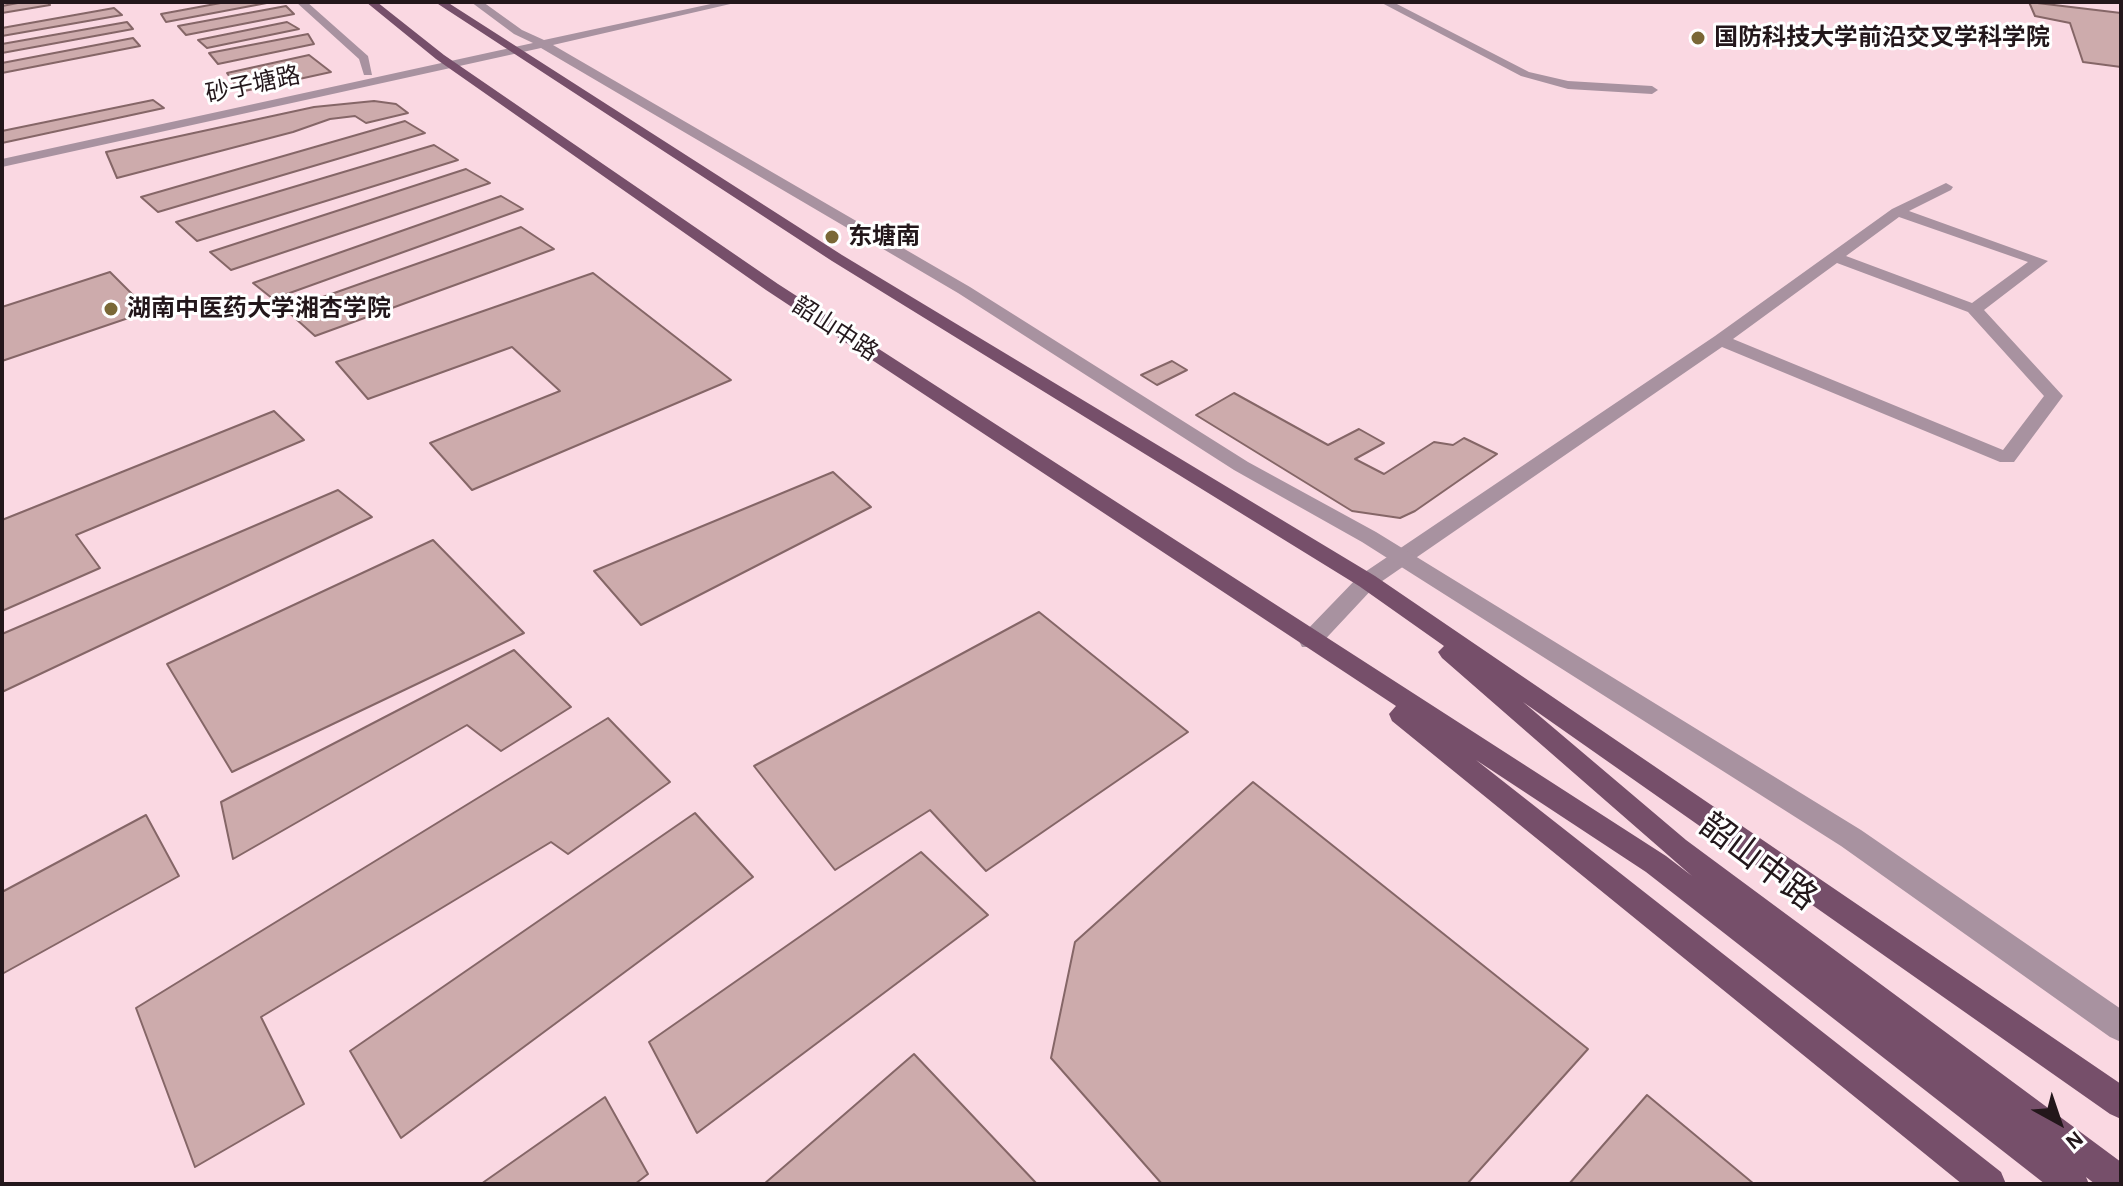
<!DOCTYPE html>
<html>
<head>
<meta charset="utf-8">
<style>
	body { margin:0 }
	#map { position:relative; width:2123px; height:1186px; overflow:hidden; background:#fad8e2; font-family:"Alegreya Sans",sans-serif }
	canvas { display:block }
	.frame { position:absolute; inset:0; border:4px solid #23171b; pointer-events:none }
	.north { position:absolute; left:2019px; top:1082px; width:80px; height:80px; -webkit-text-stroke:6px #fff; paint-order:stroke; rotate:140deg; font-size:22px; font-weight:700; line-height:32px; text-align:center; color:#23171b }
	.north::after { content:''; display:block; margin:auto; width:28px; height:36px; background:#23171b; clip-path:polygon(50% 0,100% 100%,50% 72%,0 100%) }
</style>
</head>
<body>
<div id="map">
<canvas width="2123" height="1186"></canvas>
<div class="frame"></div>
<div class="north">N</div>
</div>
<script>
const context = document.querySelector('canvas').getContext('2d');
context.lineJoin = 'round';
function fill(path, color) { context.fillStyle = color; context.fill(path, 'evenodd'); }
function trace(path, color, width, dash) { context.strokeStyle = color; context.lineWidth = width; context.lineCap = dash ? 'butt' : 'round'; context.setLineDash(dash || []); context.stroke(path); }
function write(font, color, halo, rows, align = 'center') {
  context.font = font + ' "Alegreya Sans","Noto Sans SC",sans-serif'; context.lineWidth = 6; context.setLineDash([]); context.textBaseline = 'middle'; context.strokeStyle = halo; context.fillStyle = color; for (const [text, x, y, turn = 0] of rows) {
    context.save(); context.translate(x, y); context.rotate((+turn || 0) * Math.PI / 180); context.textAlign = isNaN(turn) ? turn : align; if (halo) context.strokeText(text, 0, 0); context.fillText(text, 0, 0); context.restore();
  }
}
const building = new Path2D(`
	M23,2H47L50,5L2,13V6Z
	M226,2H272L166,22L161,14Z
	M2029,2L2121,13V67L2083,62L2070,23L2035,16Z
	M286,6L294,14L186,35L178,26Z
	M114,8L122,15L2,36V28Z
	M127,22L133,29L2,53V44Z
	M287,22L299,29L207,48L198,40Z
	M308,34L314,44L218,64L209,53Z
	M133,38L140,46L2,73V63Z
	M309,55L331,72L240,92L227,73Z
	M153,100L164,108L2,143V131Z
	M374,101L396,104L408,113L366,123L355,116L330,119L293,132L117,178L106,152L314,107Z
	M405,121L425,133L158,212L141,197Z
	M434,145L458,160L197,241L176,222Z
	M466,169L490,183L231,270L210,252Z
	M501,196L523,209L273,299L253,283Z
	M521,227L554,249L315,336L286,310Z
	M110,272L149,311L2,361V307Z
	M593,273L731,380L472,490L430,443L560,391L512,347L368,399L336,362Z
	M1172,361L1187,370L1157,385L1141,375Z
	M1234,393L1328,445L1359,429L1384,443L1355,459L1384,474L1434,442L1453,445L1464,438L1497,454L1415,511L1400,518L1352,511L1196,415Z
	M274,411L304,440L76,535L100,568L2,611V520Z
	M833,472L871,507L641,625L594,571Z
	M338,490L372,517L2,692V634Z
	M433,540L524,633L232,772L167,664Z
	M1039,612L1188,732L986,871L930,810L835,870L754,766Z
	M514,650L571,707L501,751L467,725L233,859L221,802Z
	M608,718L670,782L568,854L551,842L261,1017L304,1104L195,1167L136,1008Z
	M1253,782L1588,1049L1467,1184H1162L1051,1058L1075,942Z
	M695,813L753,877L401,1138L350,1051Z
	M146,815L179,876L2,974V892Z
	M921,852L988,915L697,1133L649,1042Z
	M914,1054L1037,1184H764Z
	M1647,1095L1754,1184H1569Z
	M605,1097L648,1174L635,1184H481Z`);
fill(building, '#cdabac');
trace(building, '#856667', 2);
fill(new Path2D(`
	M1380,2H1393L1529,72L1568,81L1652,86L1658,90L1652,94L1568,89L1521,76Z
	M1946,183L1953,187L1951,190L1909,211L2048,261L1984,310L2063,396L2014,462H2000L1722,347L1375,586L1318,647H1302L1299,641L1302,635L1359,576L1715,336L1892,209ZM1899,217L2028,262L1972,303L1846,256ZM1837,263L1968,312L2044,396L2003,450L1733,339Z`), '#a892a0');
fill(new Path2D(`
	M296,2H307L368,56L372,75H364L359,59Z
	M471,2H483L522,30L544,40L720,2H739L553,45L970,287L1248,462L1376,532L1861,830L2121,1009V1042L2110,1037L1841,846L1362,542L1234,470L958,293L541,48L2,167V159L533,43L514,34Z`), '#a892a0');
fill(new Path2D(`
	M366,2H377L444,55L778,284L1666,856L1692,876L1442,658L1438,652L1444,646L1359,586L832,261L435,2H447L842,255L1375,576L2121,1084V1119L2110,1114L1523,702L1686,840L2121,1162V1184H2095L2086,1177L2089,1184H2045L1646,872L1476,760L2001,1172L2006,1184H1962L1392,721L1389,714L1396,706L766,290L436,59Z`), '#764f6a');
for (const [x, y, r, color] of [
	[1698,38,8,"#7a6736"],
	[832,237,8,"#7a6736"],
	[111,309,8,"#7a6736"]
]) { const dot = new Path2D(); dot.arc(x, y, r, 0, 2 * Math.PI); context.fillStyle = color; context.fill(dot); trace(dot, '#fff', 3); }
write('bold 24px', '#23171b', '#fff', [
	["国防科技大学前沿交叉学科学院",1714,38],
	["东塘南",848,237],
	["湖南中医药大学湘杏学院",127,309]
], 'left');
write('24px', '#23171b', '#fff', [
	["砂子塘路",253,85,-12],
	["韶山中路",835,329,33]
]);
write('34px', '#23171b', '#fff', [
	["韶山中路",1758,862,37]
]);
</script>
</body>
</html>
